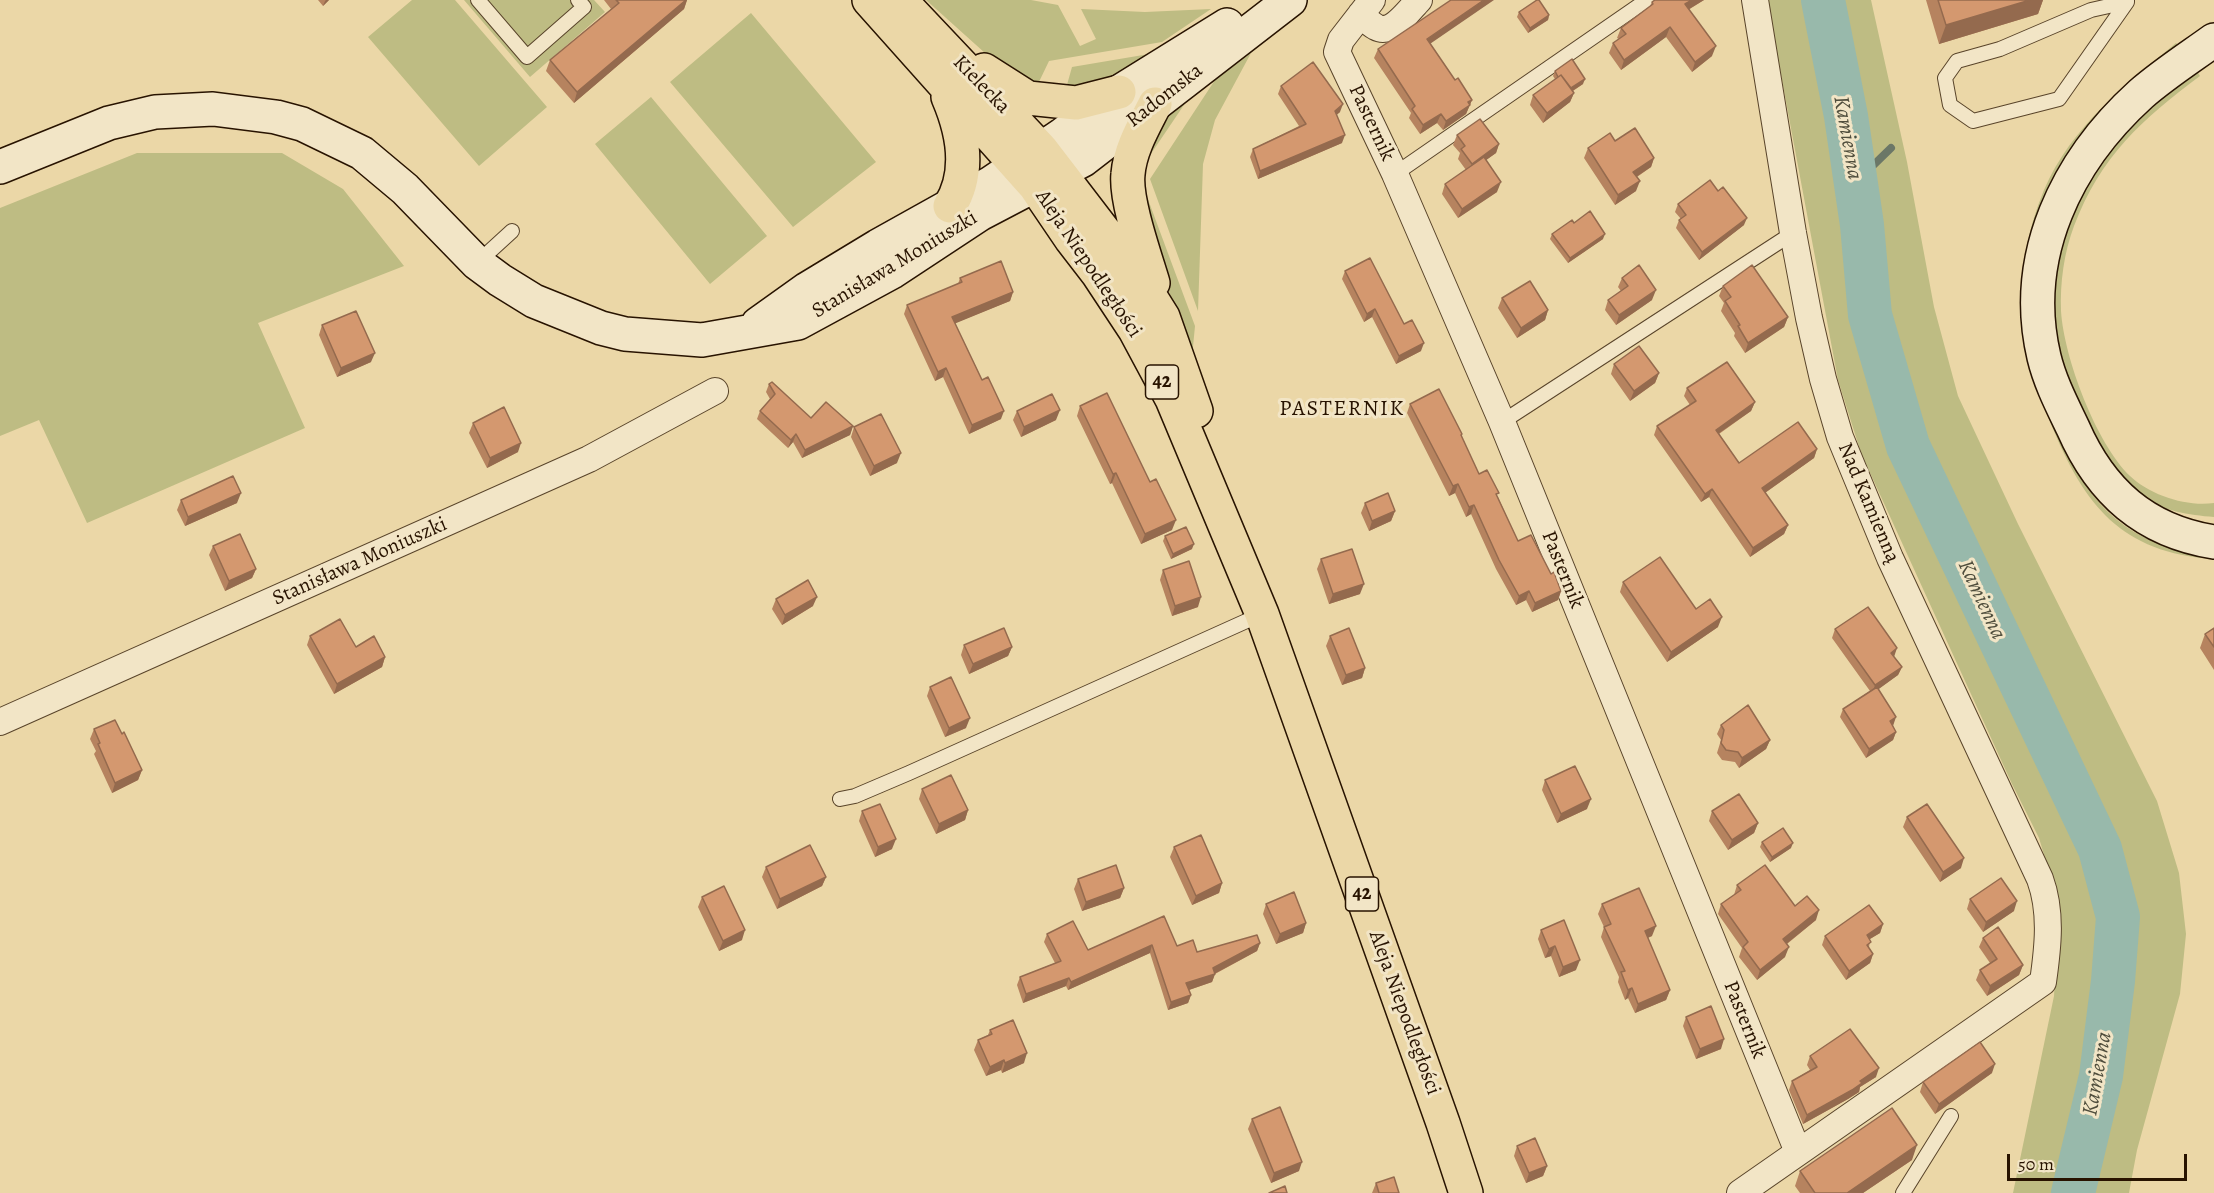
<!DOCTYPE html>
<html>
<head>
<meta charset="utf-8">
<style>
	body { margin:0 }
	#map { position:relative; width:2214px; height:1193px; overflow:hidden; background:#ebd7a7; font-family:Alegreya,serif }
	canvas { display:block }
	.scale { position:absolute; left:2007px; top:1154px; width:180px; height:27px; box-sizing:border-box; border:3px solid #281300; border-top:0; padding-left:8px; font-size:18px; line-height:21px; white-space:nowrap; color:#281300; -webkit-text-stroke:4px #f2e5c6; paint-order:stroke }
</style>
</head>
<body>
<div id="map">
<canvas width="2214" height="1193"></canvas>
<div class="scale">50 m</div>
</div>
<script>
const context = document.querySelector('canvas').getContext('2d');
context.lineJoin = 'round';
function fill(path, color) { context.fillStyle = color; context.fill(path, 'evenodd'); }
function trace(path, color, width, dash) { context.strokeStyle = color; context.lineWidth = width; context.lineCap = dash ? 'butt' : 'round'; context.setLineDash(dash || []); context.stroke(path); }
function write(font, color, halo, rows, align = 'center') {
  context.font = font + ' Alegreya,serif'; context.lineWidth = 6; context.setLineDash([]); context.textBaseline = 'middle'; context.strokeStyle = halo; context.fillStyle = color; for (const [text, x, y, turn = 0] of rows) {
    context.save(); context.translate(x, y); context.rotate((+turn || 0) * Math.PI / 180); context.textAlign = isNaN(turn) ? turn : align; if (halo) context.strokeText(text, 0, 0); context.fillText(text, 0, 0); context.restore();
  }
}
fill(new Path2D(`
	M412,0H455L547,107L479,166L368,37Z
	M464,0H594L605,12L530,77Z
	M926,0H1031L1058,5L1080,46L1096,39L1081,9L1145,12L1211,9L1162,42L1049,61L1037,86L995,62Z
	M1767,0H1871L1907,162L1934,307L1958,396L2018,524L2157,801L2179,873L2186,934L2180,994L2137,1150L2129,1193H2013L2054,996L2058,922L2051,878L2039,838L2012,784L1861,453L1838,380Z
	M751,13L876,162L793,227L670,82Z
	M2176,43L2180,47L2076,142L2063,161L2043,203L2067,452C2098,518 2142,549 2214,555V559C2121,553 2084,505 2051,424C2018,343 2010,272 2044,190C2071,127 2125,85 2176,43Z
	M1155,53L1108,79L1065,92L1072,67Z
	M1251,53L1215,120L1203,164L1198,311L1150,179L1215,80Z
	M2197,71L2200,76C2142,119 2100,157 2074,226C2064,253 2060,282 2061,311C2064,358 2096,443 2130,476C2150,495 2186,507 2214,503V517C2189,515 2162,511 2141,496C2116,477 2104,453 2091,426C2082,409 2072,391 2066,373C2051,324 2050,268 2068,220C2081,185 2109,145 2136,118C2154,101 2177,86 2197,71Z
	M1190,96L1140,170L1144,146L1172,107Z
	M651,97L767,236L710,284L595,144Z
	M137,153H282L343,189L404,266L258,323L305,428L87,523L39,420L0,436V208Z
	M1146,194L1195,326L1192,357L1161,269L1139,196Z`), '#bebc83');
trace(new Path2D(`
	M1855,183L1891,148`), '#6b7767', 8);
trace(new Path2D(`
	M1823,0L1846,116L1862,225L1870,315L1908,446L2100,849L2118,917L2113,981L2101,1076L2073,1193`), '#98b9ab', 44);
const lane = new Path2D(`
	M478,0L527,57L584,7L578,0
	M2127,2L2091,10L2000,49L1957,61L1945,78L1950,105L1973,121L2059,99L2127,2V0
	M1395,174L1647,0
	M477,263L512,231
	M1502,422L1793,233
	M840,799L855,796L909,773L1262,614
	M1903,1193L1951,1116`);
const street = new Path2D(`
	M1372,0L1341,40L1337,52L1395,174L1502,422L1798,1152
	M1361,14C1365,18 1370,24 1376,27C1392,36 1409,10 1419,0
	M0,722L589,459L715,391
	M1740,1193L2043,982C2048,947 2052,912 2040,879L1890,558L1840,437L1823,379L1809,318L1793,233L1755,0`);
const secondary = new Path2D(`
	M2214,40C2189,58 2164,74 2141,94C2067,161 2020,256 2044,357C2050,382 2062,405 2073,428C2101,492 2145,531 2214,542
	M0,167L109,123L155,112L213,109L276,117L302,124L362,153L405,189L477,263L500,280L534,301L601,328L625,334L702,340L798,323L892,272L980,214L1083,160L1290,0
	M758,324L807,289L878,246L991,183L1062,135L1119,92L1227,25`);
const primary = new Path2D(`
	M869,0L1035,186L1071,239L1098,274L1135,330L1172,399L1262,614L1443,1123L1466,1193
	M900,0L1041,149L1133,269L1163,317L1196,411
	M984,70L1028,98L1076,103L1119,92
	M948,97C963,132 971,172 950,206
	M1153,283C1145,256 1125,200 1128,174C1130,149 1144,126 1155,104`);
trace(lane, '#59442a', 16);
trace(street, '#59442a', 28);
trace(secondary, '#281300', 36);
trace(primary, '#281300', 36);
trace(lane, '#f2e5c6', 14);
trace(street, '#f2e5c6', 26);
trace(secondary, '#f2e5c6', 33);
trace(primary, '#ebd7a7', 33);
fill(new Path2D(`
	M318,0H329L323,6Z
	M604,0H687L684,9L574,103L546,71L550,60L611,9Z
	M1655,0H1704L1688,10L1712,56L1692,72L1666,37L1621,70L1609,53L1613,43L1619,39L1617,38L1621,28L1650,6L1652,2Z
	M1926,0H2043L2038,14L1939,44Z
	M1519,12L1549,15L1548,20L1528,33L1517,17Z
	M1430,43L1455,80L1472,100L1466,114L1443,130L1437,123L1420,134L1409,118L1411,113L1374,58L1378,49Z
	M1555,71L1583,84L1573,91L1574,93L1570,102L1543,123L1530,105L1533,95L1555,79L1553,76Z
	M1281,86L1340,112L1336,115L1342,143L1258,179L1250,157L1253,149L1299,126L1278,94Z
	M1457,135L1499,144L1496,153L1486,160L1497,192L1458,218L1442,194L1445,184L1466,170L1458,159L1460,153L1453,145Z
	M1615,141L1654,158L1651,167L1637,177L1636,191L1615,205L1584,158L1588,148Z
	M1678,204L1744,225L1699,260L1676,228L1679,220L1681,219L1675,212Z
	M1574,223L1603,239L1568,263L1550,239L1552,234Z
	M1345,271L1404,324L1421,351L1396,364L1372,317L1364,322L1342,279Z
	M960,278L1013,292L1010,301L955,323L1001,419L969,434L943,377L935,381L904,314L907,305L958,284Z
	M1622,278L1652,300L1616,325L1605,310L1608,300L1621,291L1618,287Z
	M1723,286L1788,317L1784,327L1745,353L1734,336L1735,333L1721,311L1724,303L1719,296Z
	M1502,298L1548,310L1545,320L1517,338L1498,308Z
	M322,325L371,362L337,377L319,335Z
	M1614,364L1659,373L1655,383L1630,401L1611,374Z
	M769,384L811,418L853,426L850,435L802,458L793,442L788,448L757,419L760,411L770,399L766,392Z
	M1687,388L1755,402L1751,411L1719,434L1739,463L1817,449L1814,458L1765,493L1788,525L1784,534L1750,557L1709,497L1701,502L1654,435L1657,426L1690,405L1684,396Z
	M1410,404L1462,434L1461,436L1479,474L1498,497L1518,541L1551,574L1561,591L1558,600L1532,612L1526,600L1516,605L1496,569L1471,514L1466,517L1455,493L1449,496L1407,413Z
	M1080,406L1172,530L1141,544L1112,483L1110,484L1077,416Z
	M1017,411L1056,420L1021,437L1013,420Z
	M473,423L518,452L487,468L469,433Z
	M854,427L897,463L870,476L851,437Z
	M181,500L237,503L185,526L177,510Z
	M1365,503L1395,511L1391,521L1369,531L1361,513Z
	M1165,536L1192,549L1171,559L1163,541Z
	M213,546L256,569L252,578L225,591L209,555Z
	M1321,559L1360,594L1329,604L1317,569Z
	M1163,570L1198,607L1172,616L1160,580Z
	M1623,582L1696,609L1718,627L1667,662L1620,592Z
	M776,599L813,606L782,625L772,609Z
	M2214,628V670L2200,648L2205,634Z
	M1835,629L1894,657L1902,667L1898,675L1878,689L1893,726L1896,732L1893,740L1866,758L1840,717L1843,709L1870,691L1832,638Z
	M310,636L356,647L385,657L382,667L334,694L307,645Z
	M1330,636L1365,668L1362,678L1342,685L1326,646Z
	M964,645L1012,647L1008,656L969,674L961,655Z
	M930,687L966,728L945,737L927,696Z
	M1721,725L1770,740L1766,749L1739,768L1735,762L1722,760L1717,753L1721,740L1717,734Z
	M94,729L122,734L142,770L138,780L112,793L94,754L96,751L90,739Z
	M1545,780L1587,809L1557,823L1542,790Z
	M922,789L968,810L965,820L936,834L919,799Z
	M862,811L892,849L875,857L859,821Z
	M1712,811L1758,823L1754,833L1728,850L1709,821Z
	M1907,817L1961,868L1940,882L1903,827Z
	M1762,842L1791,848L1770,862L1760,847Z
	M1174,847L1222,883L1219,893L1192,905L1170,857Z
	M766,867L826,877L822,886L777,909L762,877Z
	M1078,879L1124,888L1120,898L1082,911L1074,889Z
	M1737,885L1795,906L1816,920L1787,944L1785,957L1757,980L1739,957L1742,948L1718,914L1721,904L1734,895Z
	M702,897L742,940L719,951L698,907Z
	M1970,899L2014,911L1983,932L1967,909Z
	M1266,904L1306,923L1303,933L1276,944L1263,914Z
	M1602,904L1652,936L1648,938L1670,990L1666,1000L1635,1013L1628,998L1625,1000L1618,982L1619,977L1601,937L1604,927L1598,914Z
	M1164,916L1177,946L1197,952L1260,943L1257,951L1215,974L1212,982L1189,990L1191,995L1188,1003L1168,1010L1150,953L1068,990L1066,986L1023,1003L1017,985L1020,977L1055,963L1044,942L1047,934L1088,950Z
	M1883,924L1880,933L1870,939L1869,948L1873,954L1870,963L1846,980L1822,945L1825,936Z
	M1541,930L1576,970L1559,977L1551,956L1545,958L1538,939Z
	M1983,938L2023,965L2019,975L1987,996L1976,980L1980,970L1990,963L1979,947Z
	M1686,1017L1721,1049L1696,1059L1683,1026Z
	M990,1030L1024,1063L1002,1073L1001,1070L986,1076L974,1050L978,1040L988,1035Z
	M1810,1056L1876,1077L1860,1087L1859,1092L1848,1099L1803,1124L1789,1090L1792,1081L1810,1070L1807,1065Z
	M1992,1073L1935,1114L1920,1092L1923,1082Z
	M1252,1119L1299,1171L1271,1183L1248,1129Z
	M1517,1146L1547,1166L1543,1176L1526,1183L1514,1156Z
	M1912,1160L1863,1193H1800L1795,1186L1800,1171Z
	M1376,1183L1399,1193H1372Z`), '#b6835f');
fill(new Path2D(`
	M326,0H329L323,6L325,1Z
	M686,0H687L684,9L574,103L577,92Z
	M1484,0H1494L1424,48L1427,39Z
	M1692,0H1704L1681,14L1685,4Z
	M2030,0H2043L2038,14L1939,44L1946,25Z
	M1549,15L1548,20L1528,33L1530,28Z
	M1670,27L1666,37L1621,70L1624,60Z
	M1716,46L1712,56L1692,72L1695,62Z
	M1585,79L1583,84L1566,95L1568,90Z
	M1574,93L1570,102L1543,123L1547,113Z
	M1472,100L1466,114L1443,130L1446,121Z
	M1343,104L1340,112L1332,119L1335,111Z
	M1441,114L1437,123L1420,134L1423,125Z
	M1345,135L1342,143L1258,179L1260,171Z
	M1499,144L1496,153L1468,173L1472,164Z
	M1654,158L1651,167L1630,181L1633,172Z
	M1640,181L1636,191L1615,205L1618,195Z
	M1501,182L1497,192L1458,218L1462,209Z
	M1747,218L1744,225L1699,260L1702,252Z
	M1605,234L1603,239L1568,263L1570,258Z
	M1656,290L1652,300L1616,325L1619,315Z
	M1013,292L1010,301L949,326L952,317Z
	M1375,309L1372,317L1364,322L1367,314Z
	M1548,310L1545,320L1517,338L1521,328Z
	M1788,317L1784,327L1745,353L1748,343Z
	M1424,343L1421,351L1396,364L1399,356Z
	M375,353L371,362L337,377L341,368Z
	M946,368L943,377L935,381L938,372Z
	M1659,373L1655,383L1630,401L1634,391Z
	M1755,402L1751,411L1712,438L1716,430Z
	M1060,410L1056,420L1021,437L1024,427Z
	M1004,411L1001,419L969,434L972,425Z
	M853,426L850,435L802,458L805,450Z
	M796,434L793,442L788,448L791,440Z
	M521,443L518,452L487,468L490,458Z
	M1817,449L1814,458L1759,497L1762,488Z
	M901,453L897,463L870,476L874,466Z
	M1116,473L1112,483L1110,484L1113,474Z
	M1458,484L1455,493L1449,496L1453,486Z
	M1712,489L1709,497L1701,502L1705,494Z
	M241,493L237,503L185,526L188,517Z
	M1474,505L1471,514L1466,517L1469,507Z
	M1395,511L1391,521L1369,531L1372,521Z
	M1176,520L1172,530L1141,544L1145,534Z
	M1788,525L1784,534L1750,557L1753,548Z
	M1194,544L1192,549L1171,559L1173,554Z
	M256,569L252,578L225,591L229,581Z
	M1364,584L1360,594L1329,604L1333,594Z
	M1529,591L1526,600L1516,605L1519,596Z
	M1561,591L1558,600L1532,612L1535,603Z
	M817,597L813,606L782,625L785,615Z
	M1201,597L1198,607L1172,616L1175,606Z
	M1722,617L1718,627L1667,662L1671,652Z
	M1012,647L1008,656L969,674L973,664Z
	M1897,648L1894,657L1891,653Z
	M385,657L382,667L334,694L337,684Z
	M1902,667L1898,675L1872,694L1875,685Z
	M1365,668L1362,678L1342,685L1346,675Z
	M1896,717L1893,726L1890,721Z
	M970,718L966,728L945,737L949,728Z
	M1896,732L1893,740L1866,758L1869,749Z
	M1770,740L1766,749L1739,768L1742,758Z
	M142,770L138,780L112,793L115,783Z
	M1591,799L1587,809L1557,823L1561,814Z
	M968,810L965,820L936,834L939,824Z
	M1758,823L1754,833L1728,850L1732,840Z
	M896,839L892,849L875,857L878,847Z
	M1793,843L1791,848L1770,862L1772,857Z
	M1964,858L1961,868L1940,882L1943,872Z
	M826,877L822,886L777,909L780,899Z
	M1222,883L1219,893L1192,905L1196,896Z
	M1124,888L1120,898L1082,911L1086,902Z
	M2017,901L2014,911L1983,932L1986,922Z
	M1819,910L1816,920L1780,949L1783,939Z
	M1306,923L1303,933L1276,944L1280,934Z
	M1883,924L1880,933L1863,943L1867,935Z
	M1656,926L1652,936L1641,940L1645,931Z
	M745,930L742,940L719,951L723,941Z
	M1260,943L1257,951L1214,974H1215L1212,982L1183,992L1186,983Z
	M1152,945L1150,953L1068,990L1071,982Z
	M1555,946L1551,956L1545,958L1549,949Z
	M1789,947L1785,957L1757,980L1760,970Z
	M1873,954L1870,963L1846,980L1849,971Z
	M1580,960L1576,970L1559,977L1563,967Z
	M2023,965L2019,975L1987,996L1990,986Z
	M1069,978L1066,986L1023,1003L1026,994Z
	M1632,988L1628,998L1625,1000L1628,990Z
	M1670,990L1666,1000L1635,1013L1638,1004Z
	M1191,995L1188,1003L1168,1010L1171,1002Z
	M1724,1039L1721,1049L1696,1059L1700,1049Z
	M1027,1053L1024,1063L1002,1073L1005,1063Z
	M1004,1060L1001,1070L986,1076L990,1067Z
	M1995,1064L1992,1073L1935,1114L1939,1104Z
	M1879,1068L1876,1077L1860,1087L1859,1092L1848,1099L1803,1124L1807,1115Z
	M1917,1145L1912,1160L1863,1193H1847Z
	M1302,1162L1299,1171L1271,1183L1274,1173Z
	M1547,1166L1543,1176L1526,1183L1529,1173Z`), '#946a4e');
const building = new Path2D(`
	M616,0H686L577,92L550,60L619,3Z
	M1451,0H1484L1427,39L1455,80L1458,78L1472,100L1468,102L1470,105L1446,121L1441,114L1423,125L1412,109L1415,106L1378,49Z
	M1537,0H1539L1549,15L1530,28L1519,12Z
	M1655,0H1692L1685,4L1716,46L1695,62L1670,27L1624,60L1613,43L1626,34L1621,28L1653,4L1652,2Z
	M1938,0H2030L1946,25Z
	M1572,59L1585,79L1571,88L1561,75L1558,77L1555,71Z
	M1313,62L1343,104L1335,111L1345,135L1260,171L1253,149L1306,124L1281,86Z
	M1561,75L1574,93L1547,113L1533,95Z
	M1480,119L1499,144L1472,164L1461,149L1465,146L1457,135Z
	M1635,128L1654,158L1633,172L1640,181L1618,195L1588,148L1610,133L1615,141Z
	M1484,157L1501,182L1462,209L1445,184Z
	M1710,180L1718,191L1723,187L1747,218L1702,252L1679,220L1686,215L1678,204Z
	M1590,211L1605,234L1570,258L1552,234L1572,220L1574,223Z
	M1370,258L1404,324L1412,320L1424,343L1399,356L1375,309L1367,314L1345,271Z
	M1001,261L1013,292L952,317L982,380L988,377L1004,411L972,425L946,368L938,372L907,305L962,282L960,278Z
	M1639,265L1656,290L1619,315L1608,300L1628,286L1622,278Z
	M1752,265L1788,317L1748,343L1738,326L1740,325L1725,301L1731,297L1723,286Z
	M1530,281L1548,310L1521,328L1502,298Z
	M356,311L375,353L341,368L322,325Z
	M1639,346L1659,373L1634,391L1614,364Z
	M1727,362L1755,402L1716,430L1739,463L1798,422L1817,449L1762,488L1788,525L1753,548L1712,489L1705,494L1657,426L1696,401L1687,388Z
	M772,382L811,418L826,402L853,426L805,450L796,434L791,440L760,411L775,394L769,384Z
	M1439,389L1462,434L1461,435L1479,474L1487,470L1499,493L1496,494L1518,541L1531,535L1551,574L1554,572L1561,591L1535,603L1529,591L1519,596L1499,560L1474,505L1469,507L1458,484L1453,486L1410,404Z
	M1107,393L1150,482L1156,479L1176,520L1145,534L1116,473L1113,474L1080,406Z
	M1052,394L1060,410L1024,427L1017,411Z
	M504,407L521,443L490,458L473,423Z
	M881,414L901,453L874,466L854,427Z
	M233,476L241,493L188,517L181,500Z
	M1388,493L1395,511L1372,521L1365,503Z
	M1186,527L1194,544L1173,554L1165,536Z
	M240,534L256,569L229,581L213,546Z
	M1352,549L1364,584L1333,594L1321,559Z
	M1660,557L1696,609L1710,599L1722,617L1671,652L1623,582Z
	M1189,561L1201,597L1175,606L1163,570Z
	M808,580L817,597L785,615L776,599Z
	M1868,607L1897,648L1891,653L1902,667L1875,685L1835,629Z
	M340,619L356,647L374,636L385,657L337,684L310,636Z
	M1004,628L1012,647L973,664L964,645Z
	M1349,628L1365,668L1346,675L1330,636Z
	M2214,628V647L2205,634Z
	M951,677L970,718L949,728L930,687Z
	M1877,687L1896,717L1890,721L1896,732L1869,749L1843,709Z
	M1748,705L1770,740L1742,758L1738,752L1726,750L1721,743L1724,730L1721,725Z
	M115,720L122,734L124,732L142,770L115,783L98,744L100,743L94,729Z
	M1575,766L1591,799L1561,814L1545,780Z
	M951,775L968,810L939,824L922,789Z
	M1739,794L1758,823L1732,840L1712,811Z
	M880,804L896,839L878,847L862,811Z
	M1927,804L1964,858L1943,872L1907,817Z
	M1783,828L1793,843L1772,857L1762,842Z
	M1201,835L1222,883L1196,896L1174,847Z
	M810,845L826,877L780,899L766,867Z
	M1116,865L1124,888L1086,902L1078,879Z
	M1765,865L1795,906L1807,896L1819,910L1783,939L1789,947L1760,970L1743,947L1748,942L1721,904L1741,890L1737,885Z
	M2001,878L2017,901L1986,922L1970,899Z
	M724,886L745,930L723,941L702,897Z
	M1639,888L1656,926L1645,931L1670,990L1638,1004L1632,988L1628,990L1621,972L1625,971L1604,927L1611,924L1602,904Z
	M1294,892L1306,923L1280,934L1266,904Z
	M1869,905L1883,924L1867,935L1871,942L1867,945L1873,954L1849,971L1825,936Z
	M1164,916L1177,946L1193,940L1197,952L1257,935L1260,943L1213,968L1215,974L1186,983L1191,995L1171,1002L1152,945L1071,982L1069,978L1026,994L1020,977L1061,961L1047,934L1073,921L1088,950Z
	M1564,920L1580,960L1563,967L1555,946L1549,949L1541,930Z
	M1998,927L2023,965L1990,986L1980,970L1997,959L1983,938Z
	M1711,1006L1724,1039L1700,1049L1686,1017Z
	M1013,1020L1027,1053L1005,1063L1004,1060L990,1067L978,1040L992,1034L990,1030Z
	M1850,1029L1879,1068L1860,1081L1862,1083L1852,1090L1807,1115L1792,1081L1817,1067L1810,1056Z
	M1980,1042L1995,1064L1939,1104L1923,1082Z
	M1280,1107L1302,1162L1274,1173L1252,1119Z
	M1892,1108L1917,1145L1847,1193H1815L1800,1171Z
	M1535,1138L1547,1166L1529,1173L1517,1146Z
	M1394,1177L1399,1193H1379L1376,1183Z
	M1285,1186L1287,1193H1269Z`);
fill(building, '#d4986f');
trace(building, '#946a4e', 1.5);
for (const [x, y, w] of [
	[1162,382,33],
	[1362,894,33]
]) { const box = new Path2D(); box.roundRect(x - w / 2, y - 17, w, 34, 4.5); context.fillStyle = '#f2e5c6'; context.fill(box); trace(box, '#281300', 1.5); }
write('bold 20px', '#281300', null, [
	["42",1162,382],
	["42",1362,894]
]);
write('21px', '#281300', '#f2e5c6', [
	["Kielecka",981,85,46],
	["Radomska",1165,96,-38],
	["Pasternik",1371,123,65],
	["Aleja Niepodległości",1088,264,56],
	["Stanisława Moniuszki",895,265,-31],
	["Nad Kamienną",1868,503,67],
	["Stanisława Moniuszki",360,562,-24],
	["Pasternik",1562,570,68],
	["Aleja Niepodległości",1404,1013,70],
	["Pasternik",1744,1020,68]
]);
write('italic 22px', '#4f4d3c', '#f2e5c6', [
	["Kamienna",1847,138,80],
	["Kamienna",1981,600,65],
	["Kamienna",2098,1074,-80]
]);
context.letterSpacing = '1.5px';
write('22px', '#281300', '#f2e5c6', [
	["PASTERNIK",1342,410]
]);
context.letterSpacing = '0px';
</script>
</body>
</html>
